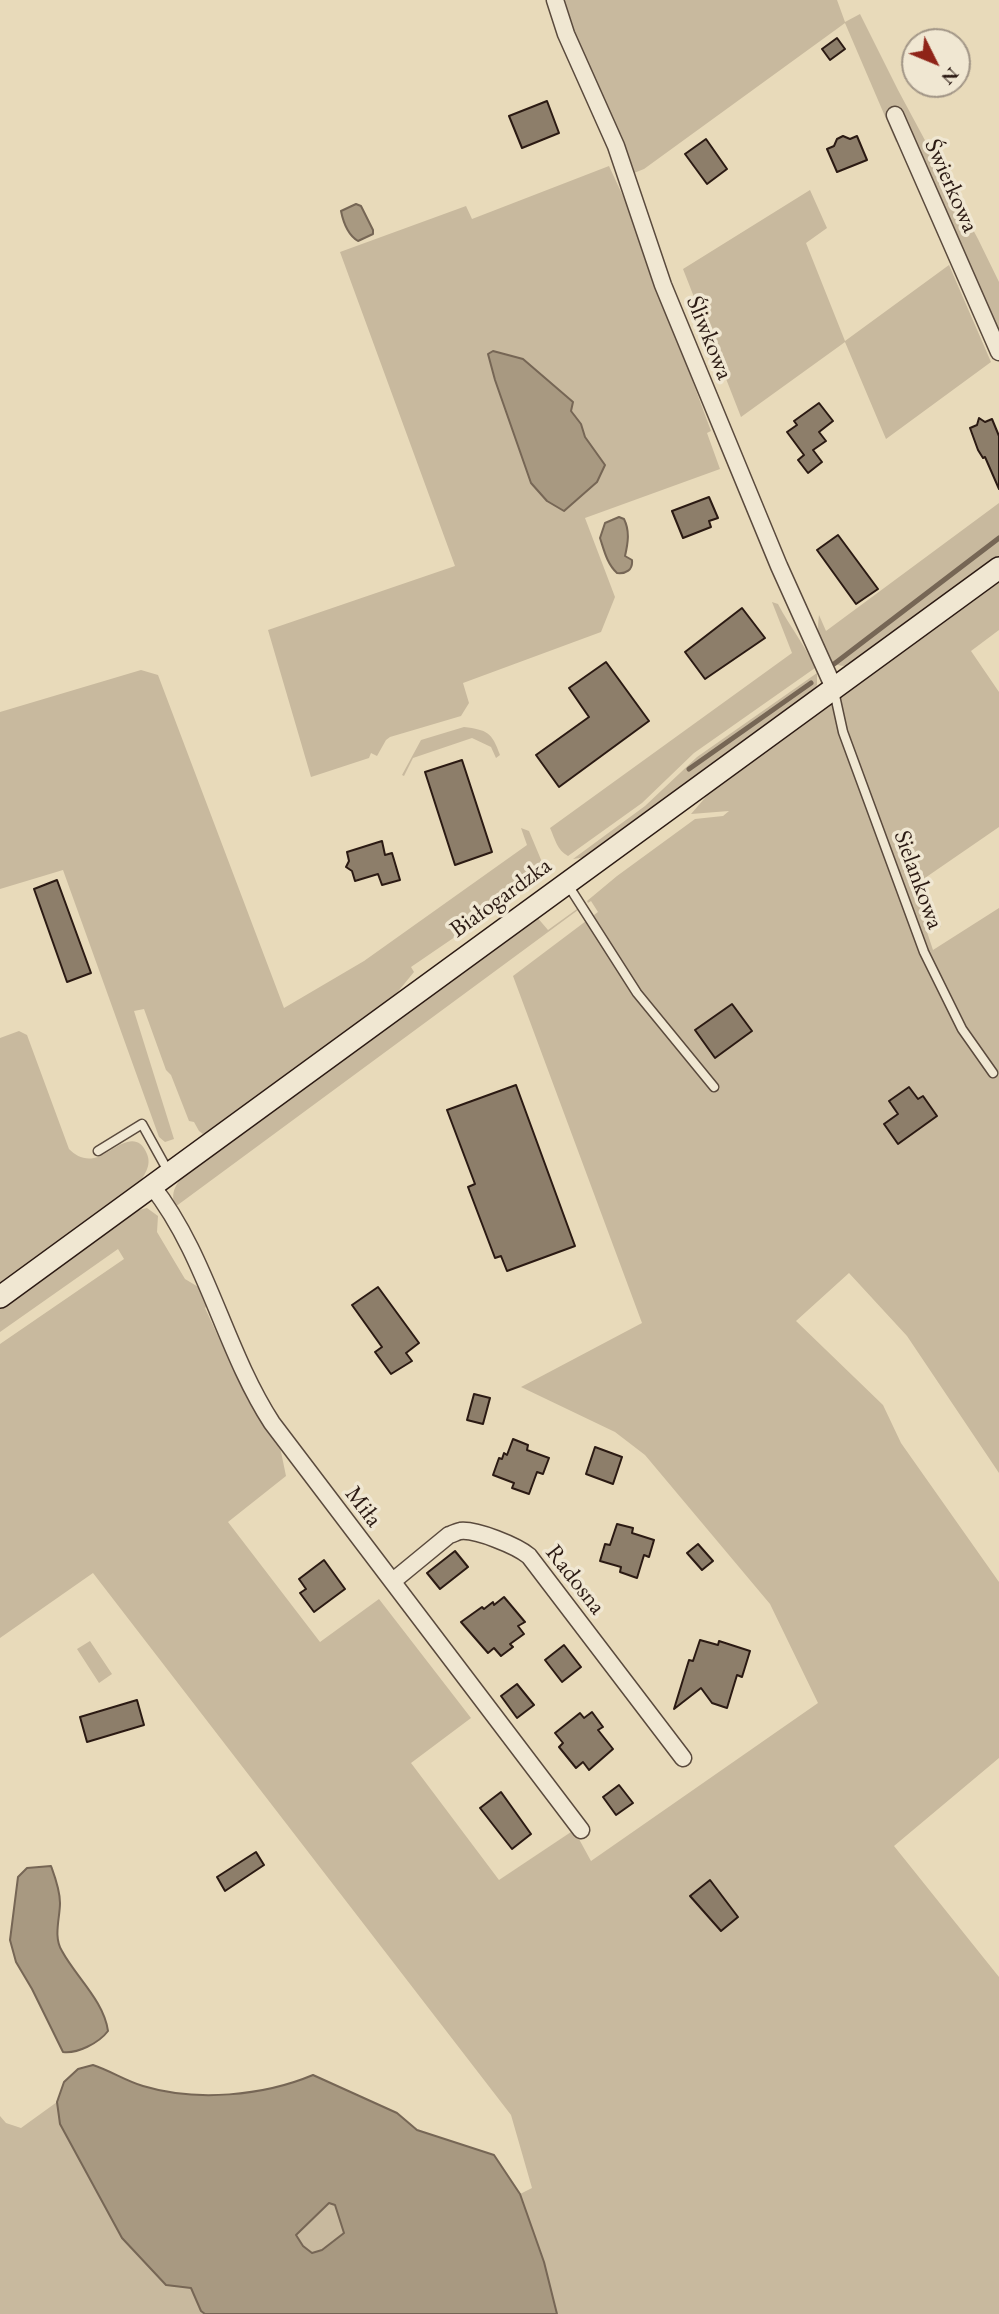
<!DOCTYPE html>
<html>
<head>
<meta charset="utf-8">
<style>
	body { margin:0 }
	#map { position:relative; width:999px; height:2314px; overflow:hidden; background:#e8daba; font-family:"EB Garamond",serif }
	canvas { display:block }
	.north { position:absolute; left:901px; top:28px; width:70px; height:70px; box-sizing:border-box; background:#f0e7d2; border:2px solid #a19586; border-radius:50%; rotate:133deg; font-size:19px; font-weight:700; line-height:28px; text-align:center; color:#2b1a13 }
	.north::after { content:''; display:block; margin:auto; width:24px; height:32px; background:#8f2418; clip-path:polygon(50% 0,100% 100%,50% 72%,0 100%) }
</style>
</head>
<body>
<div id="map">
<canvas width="999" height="2314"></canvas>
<div class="north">N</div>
</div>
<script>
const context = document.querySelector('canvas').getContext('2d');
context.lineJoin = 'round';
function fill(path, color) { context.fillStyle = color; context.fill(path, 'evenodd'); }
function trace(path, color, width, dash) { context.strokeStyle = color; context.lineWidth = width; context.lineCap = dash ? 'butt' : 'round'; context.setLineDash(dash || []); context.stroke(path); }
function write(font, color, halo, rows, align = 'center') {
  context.font = font + ' "EB Garamond",serif'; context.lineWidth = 7; context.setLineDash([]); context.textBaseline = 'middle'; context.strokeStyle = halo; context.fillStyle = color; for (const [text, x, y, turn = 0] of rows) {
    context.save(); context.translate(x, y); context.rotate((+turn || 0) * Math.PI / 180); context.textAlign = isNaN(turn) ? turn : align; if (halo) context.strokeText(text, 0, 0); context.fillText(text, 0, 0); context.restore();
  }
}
fill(new Path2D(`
	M563,0H837L845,22L860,14L898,90L978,239L999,282V342L901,140L896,142L845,23L644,169L634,173L574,32Z
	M609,166L628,207L711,431L707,433L720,469L585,518L615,597L601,632L463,683L469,703L461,716L390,737L386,740L377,756L371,753L369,758L311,777L268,630L455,566L340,252L466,206L472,219Z
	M810,190L827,228L806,243L845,341L949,265L991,362L886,439L845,342L741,417L683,269Z
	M999,503V556L849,666C820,668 816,638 819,615L826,631Z
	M999,578V630L971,651L999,692V827L922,880L941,927L926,929L933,950L999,908V1473L907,1336L849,1273L796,1321L883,1405L901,1443L999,1582V1758L894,1846L999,1977V2314H557L544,2262L520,2194L532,2188L511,2115L93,1573L0,1638V1344L124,1259L118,1249L0,1332V1307L135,1211L147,1208L158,1216L157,1232L185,1279L200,1288L208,1305L205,1308L248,1401L280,1447L286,1476L228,1522L320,1642L379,1599L471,1718L411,1763L499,1880L574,1830L591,1861L818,1703L770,1604L645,1455L615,1432L521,1387L642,1323L513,976L598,912L591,901L588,903L587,901L617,876L695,819L723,816L729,811L691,814L717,784Z
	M772,602L778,604C790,627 805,645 815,668L694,753L642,803L568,856C557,850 555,839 550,828L792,653Z
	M141,670L158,675L284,1008L364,961L527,845L521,828L529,831L547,874L411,967L414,972L391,1000L218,1127L203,1134L199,1131L194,1122L189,1121L171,1075L166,1070L144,1009L134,1011L174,1139L165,1142L159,1137L63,870L0,889V712Z
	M817,673V685L810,695L587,857L573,859L645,806L697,757Z
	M464,727C487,730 492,732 500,755L496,758L491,747L472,738L413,758L404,776L402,775L421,740Z
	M577,909L578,910L175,1207C169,1189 179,1180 192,1167L536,916L548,930Z
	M19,1031L27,1035L69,1149C76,1156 84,1160 94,1158C109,1156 135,1124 147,1154C152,1166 144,1175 138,1185L0,1285V1038Z
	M90,1641L112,1674L99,1683L77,1649Z
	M57,2102L60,2124L122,2238L185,2286L191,2288L201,2311L205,2314H0V2116L6,2123L21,2128Z
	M329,2203L335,2205L344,2233L322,2250L312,2253L302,2246L296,2235Z`), '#c8b99e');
const water = new Path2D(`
	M356,204L361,206L373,230V234L358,241C348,235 343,221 341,211Z
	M493,351L523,359L573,402L571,411L581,424L585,437L605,465L597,482L564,511L547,501L531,483L495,380L488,354Z
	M619,517L624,519C630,531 628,543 625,556L632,560C633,570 626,574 617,573C607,564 604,550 600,538L605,523Z
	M51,1866C55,1877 60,1890 60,1903C60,1918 53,1937 62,1951C76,1977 104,2001 108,2031C99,2043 77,2054 63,2052L32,1989L16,1962L10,1940L18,1877L27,1868Z
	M93,2065C111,2071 126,2081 143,2086C196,2102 263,2096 313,2075L397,2113L417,2130L494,2155L520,2194L544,2262L557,2314H205L201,2311L191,2288L166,2285L122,2238L60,2124L57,2102L64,2082L78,2069ZM329,2203L335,2205L344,2233L322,2250L312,2253L303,2246L296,2235Z`);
fill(water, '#a89981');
trace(water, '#766655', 2);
trace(new Path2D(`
	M834,664L999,538
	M689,769L811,683`), '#766655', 5);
const building = new Path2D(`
	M837,38L845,49L830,60L822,49Z
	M547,101L559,133L522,148L509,116Z
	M843,136L850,139L857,136L867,160L837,172L827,149L834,146L837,139Z
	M706,139L727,169L707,184L685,154Z
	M819,403L833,421L819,432L826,441L813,450L822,462L808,473L798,460L804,455L787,432L797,425L794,421Z
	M979,418L985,422L992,419L999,436V489L985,457L983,458L978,450L970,428L977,425Z
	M709,497L718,518L709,521L711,527L683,538L672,511Z
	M838,535L878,589L856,604L817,550Z
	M742,608L765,638L705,679L685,652Z
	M606,662L649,721L559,787L536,755L589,717L569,688Z
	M462,760L492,852L455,865L425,772Z
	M382,841L385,855L392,853L400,880L382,885L378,874L355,881L352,871L346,867L349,861L347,852Z
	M57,880L91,973L67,982L34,889Z
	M732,1004L752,1031L715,1058L695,1030Z
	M516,1085L575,1246L507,1271L501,1256L495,1258L468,1187L475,1184L447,1110Z
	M909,1087L918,1099L923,1096L937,1116L898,1144L884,1124L898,1114L889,1101Z
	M378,1287L419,1343L406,1353L412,1361L391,1374L375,1352L382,1347L352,1305Z
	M474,1394L490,1398L483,1424L467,1420Z
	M513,1439L528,1445L527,1450L549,1458L543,1474L537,1472L529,1494L512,1488L514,1483L493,1475L499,1458L502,1459L504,1453L507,1455Z
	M595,1447L622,1457L613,1484L586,1474Z
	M617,1524L633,1528L632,1533L654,1540L649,1557L644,1555L637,1578L620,1572L621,1567L600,1561L605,1544L610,1545Z
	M698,1544L713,1561L702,1570L687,1553Z
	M455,1551L468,1567L440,1589L427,1573Z
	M324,1560L345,1589L314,1612L300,1593L306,1589L299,1579Z
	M504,1597L525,1622L518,1626L524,1634L510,1644L513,1647L501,1656L494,1648L488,1653L461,1622L482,1607L484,1609L493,1602L494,1605Z
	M700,1640L718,1645L719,1641L750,1651L742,1677L737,1675L727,1708L712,1703L701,1688L674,1709L689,1660L693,1661Z
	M564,1645L581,1667L562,1682L545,1660Z
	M517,1684L534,1705L517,1718L501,1696Z
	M137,1700L144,1725L87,1742L80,1717Z
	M592,1712L603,1727L598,1730L613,1749L589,1770L583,1762L576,1768L559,1747L563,1743L555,1733L580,1713L584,1718Z
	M619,1785L633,1803L616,1815L603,1797Z
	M501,1792L531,1834L512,1849L480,1808Z
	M256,1852L264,1865L225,1891L217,1877Z
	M710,1880L738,1917L721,1931L690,1896Z`);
fill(building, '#8d7e6a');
trace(building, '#2b1a13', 2);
const lane = new Path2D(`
	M834,691L843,732L924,952L962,1029L993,1073
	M568,885L637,993L714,1087
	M98,1151L142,1124L168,1171`);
const street = new Path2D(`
	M555,0L566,34L616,146L663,285L779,566L834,688
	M895,115L999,352
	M152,1186C207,1256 224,1349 272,1423L581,1830
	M393,1581L449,1535C450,1535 459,1531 460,1531C476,1529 517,1546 529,1556L683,1758`);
const secondary = new Path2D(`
	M0,1297L999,568`);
trace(lane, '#5a4a3d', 11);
trace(street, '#5a4a3d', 19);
trace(secondary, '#2b1a13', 24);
trace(lane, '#f0e7d2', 8);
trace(street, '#f0e7d2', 16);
trace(secondary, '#f0e7d2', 21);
write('24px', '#2b1a13', '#f0e7d2', [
	["Świerkowa",951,186,66],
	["Śliwkowa",709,338,68],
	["Sielankowa",918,880,70],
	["Białogardzka",501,898,-36],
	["Miła",363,1507,53],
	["Radosna",575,1580,52]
]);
</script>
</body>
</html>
